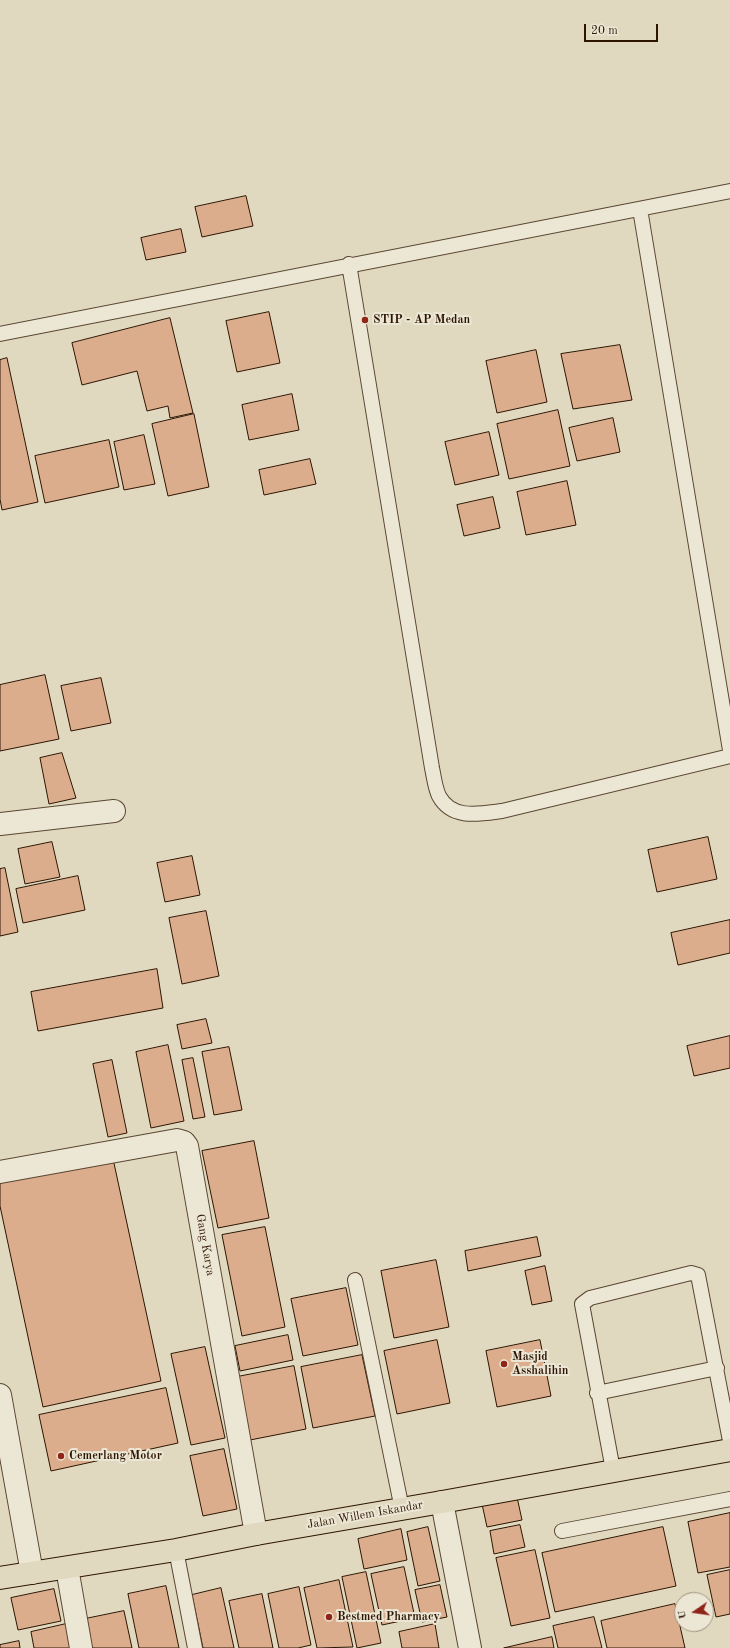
<!DOCTYPE html>
<html>
<head>
<meta charset="utf-8">
<style>
	body { margin:0 }
	#map { position:relative; width:730px; height:1648px; overflow:hidden; background:#e1d9bf; font-family:"Old Standard TT",serif }
	canvas { display:block }
	.north { position:absolute; left:674px; top:1592px; width:40px; height:40px; box-sizing:border-box; background:#ece6d5; border:1px solid #a09281; border-radius:50%; rotate:257deg; font-size:11px; font-weight:700; line-height:16px; text-align:center; color:#2d1502 }
	.north::after { content:''; display:block; margin:auto; width:14px; height:18px; background:#8f2418; clip-path:polygon(50% 0,100% 100%,50% 72%,0 100%) }
	.scale { position:absolute; left:584px; top:24px; width:74px; height:18px; box-sizing:border-box; border:2px solid #2d1502; border-top:0; padding-left:5px; font-size:12px; line-height:14px; white-space:nowrap; color:#2d1502; -webkit-text-stroke:3px #ece6d5; paint-order:stroke }
</style>
</head>
<body>
<div id="map">
<canvas width="730" height="1648"></canvas>
<div class="north">U</div>
<div class="scale">20 m</div>
</div>
<script>
const context = document.querySelector('canvas').getContext('2d');
context.lineJoin = 'round';
function fill(path, color) { context.fillStyle = color; context.fill(path, 'evenodd'); }
function trace(path, color, width, dash) { context.strokeStyle = color; context.lineWidth = width; context.lineCap = dash ? 'butt' : 'round'; context.setLineDash(dash || []); context.stroke(path); }
function write(font, color, halo, rows, align = 'center') {
  context.font = font + ' "Old Standard TT",serif'; context.lineWidth = 4; context.setLineDash([]); context.textBaseline = 'middle'; context.strokeStyle = halo; context.fillStyle = color; for (const [text, x, y, turn = 0] of rows) {
    context.save(); context.translate(x, y); context.rotate((+turn || 0) * Math.PI / 180); context.textAlign = isNaN(turn) ? turn : align; if (halo) context.strokeText(text, 0, 0); context.fillText(text, 0, 0); context.restore();
  }
}
const building = new Path2D(`
	M246,196L253,226L202,237L195,207Z
	M181,229L186,252L146,260L141,238Z
	M269,312L280,363L237,372L226,321Z
	M170,318L193,413L170,418L168,406L147,411L137,371L82,385L72,343Z
	M620,345L632,400L573,409L561,354Z
	M536,350L547,402L497,413L486,361Z
	M7,358L38,502L2,510L0,499V360Z
	M292,394L299,430L249,440L242,405Z
	M558,410L570,466L509,479L497,424Z
	M194,414L209,487L168,496L152,424Z
	M613,418L620,452L577,461L569,428Z
	M489,432L499,475L455,485L445,442Z
	M144,435L155,484L124,490L114,442Z
	M109,440L119,487L45,503L35,456Z
	M310,459L316,484L264,495L259,470Z
	M567,481L576,525L526,535L517,492Z
	M493,497L500,528L464,536L457,505Z
	M45,675L59,739L0,751V685Z
	M101,678L111,723L71,731L61,686Z
	M62,753L76,798L49,804L40,758Z
	M708,837L717,879L657,892L648,850Z
	M52,842L60,877L25,884L18,849Z
	M192,856L200,895L165,902L157,863Z
	M5,868L18,932L0,936V869Z
	M78,876L85,910L23,923L16,889Z
	M206,911L219,976L182,984L169,918Z
	M730,920V953L678,965L671,933Z
	M157,969L163,1008L38,1031L31,992Z
	M206,1019L212,1043L182,1049L177,1025Z
	M730,1036V1068L694,1076L687,1046Z
	M168,1045L184,1121L151,1128L136,1052Z
	M229,1047L242,1110L214,1115L202,1052Z
	M193,1058L205,1117L193,1119L182,1060Z
	M112,1060L127,1133L108,1137L93,1064Z
	M254,1141L269,1218L218,1228L202,1151Z
	M112,1154L161,1381L43,1407L0,1206V1178Z
	M265,1227L285,1327L242,1336L222,1235Z
	M537,1237L541,1256L468,1271L465,1251Z
	M436,1260L449,1327L394,1338L381,1271Z
	M545,1266L552,1301L532,1305L525,1271Z
	M346,1288L358,1345L303,1356L291,1299Z
	M288,1335L293,1360L240,1371L235,1346Z
	M437,1340L450,1403L397,1414L384,1351Z
	M540,1340L551,1396L497,1407L486,1351Z
	M205,1347L225,1438L191,1445L171,1354Z
	M362,1355L375,1416L313,1428L301,1367Z
	M294,1366L306,1429L250,1440L237,1377Z
	M166,1388L178,1443L51,1471L39,1415Z
	M224,1449L237,1509L203,1516L190,1456Z
	M517,1497L522,1520L487,1527L482,1504Z
	M730,1513V1567L698,1573L688,1522Z
	M520,1525L525,1547L494,1554L490,1531Z
	M428,1527L440,1581L418,1586L407,1532Z
	M663,1527L676,1586L555,1612L542,1553Z
	M401,1529L407,1560L364,1569L358,1539Z
	M535,1550L550,1618L511,1626L496,1558Z
	M404,1567L415,1618L382,1625L371,1574Z
	M730,1570V1614L716,1617L707,1575Z
	M366,1572L381,1643L357,1648L342,1577Z
	M339,1580L353,1647L317,1648L304,1588Z
	M440,1585L447,1617L422,1622L415,1590Z
	M166,1586L179,1648H139L128,1594Z
	M299,1587L311,1645L298,1648H279L268,1594Z
	M221,1588L234,1648H203L192,1595Z
	M54,1589L61,1621L18,1630L11,1598Z
	M262,1594L273,1648H239L229,1601Z
	M675,1604L685,1648H607L601,1621Z
	M124,1611L132,1648H92L85,1619Z
	M594,1617L602,1648H558L553,1626Z
	M66,1624L71,1648H34L31,1632Z
	M435,1624L439,1648H402L399,1632Z
	M552,1637L554,1648H504Z
	M19,1641L20,1648H0V1645Z`);
fill(building, '#dbad8c');
trace(building, '#2d1502', 1);
const service = new Path2D(`
	M640,209L730,750
	M349,264L432,768C434,777 435,788 439,796C452,820 479,814 502,811L730,756
	M0,334L730,191
	M355,1280L402,1509
	M597,1393L717,1368
	M613,1470L582,1304L590,1298L691,1273L698,1275L730,1441
	M562,1531L730,1499
	M176,1550L195,1648`);
const minor = new Path2D(`
	M0,824L114,811
	M0,1172L177,1140L184,1142L187,1146L256,1534
	M0,1395L32,1573
	M442,1502L470,1648
	M67,1568L81,1648`);
const trunk = new Path2D(`
	M0,1578L176,1550L256,1534L442,1502L730,1450`);
trace(service, '#5a4631', 16);
trace(minor, '#5a4631', 24);
trace(trunk, '#2d1502', 24);
trace(service, '#ece6d5', 14);
trace(minor, '#ece6d5', 22);
trace(trunk, '#e1d9bf', 22);
for (const [x, y, r, color] of [
	[365,320,4,"#8f2418"],
	[504,1364,4,"#8f2418"],
	[61,1456,4,"#8f2418"],
	[329,1617,4,"#8f2418"]
]) { const dot = new Path2D(); dot.arc(x, y, r, 0, 2 * Math.PI); context.fillStyle = color; context.fill(dot); trace(dot, '#ece6d5', 1.5); }
write('bold 12px', '#2d1502', '#ece6d5', [
	["STIP - AP Medan",373,320],
	["Masjid",512,1357],
	["Asshalihin",512,1371],
	["Cemerlang Motor",69,1456],
	["Bestmed Pharmacy",337,1617]
], 'left');
write('12px', '#2d1502', '#ece6d5', [
	["Gang Karya",205,1245,80],
	["Jalan Willem Iskandar",365,1515,-10]
]);
</script>
</body>
</html>
